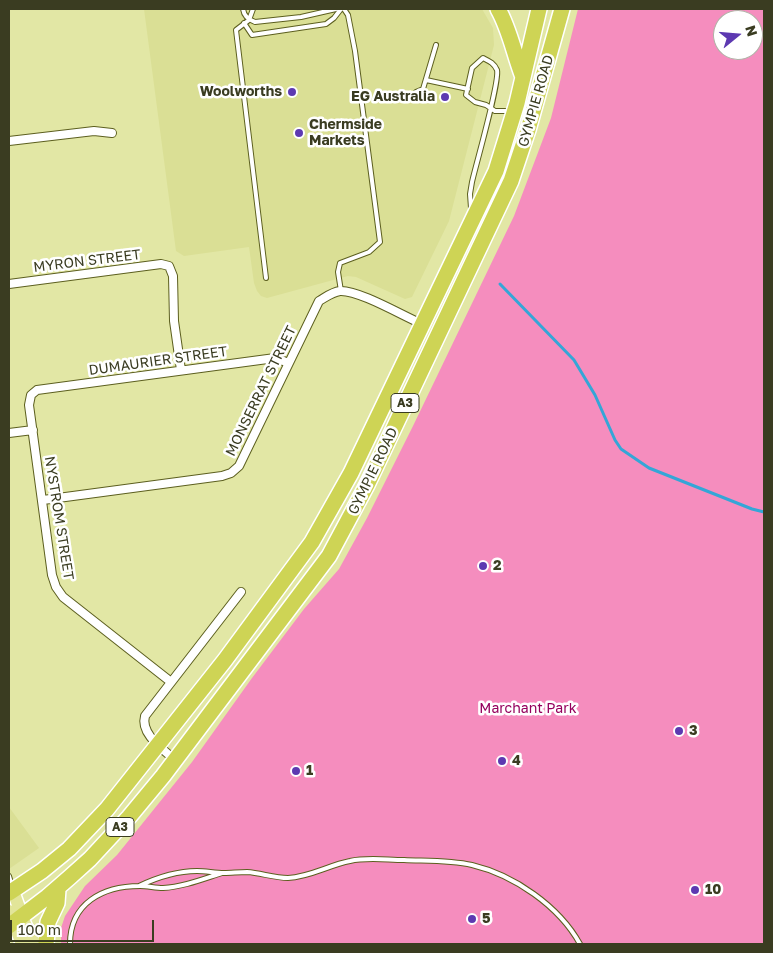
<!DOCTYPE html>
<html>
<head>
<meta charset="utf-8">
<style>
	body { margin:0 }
	#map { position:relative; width:773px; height:953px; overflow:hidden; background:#e2e7a5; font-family:"Golos Text",sans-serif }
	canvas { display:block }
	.frame { position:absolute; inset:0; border:10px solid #3a3c21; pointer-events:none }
	.north { position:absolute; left:713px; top:10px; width:50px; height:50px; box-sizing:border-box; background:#fff; border:1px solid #b0b1a6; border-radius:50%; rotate:73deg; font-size:14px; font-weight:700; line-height:20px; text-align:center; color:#3a3c21 }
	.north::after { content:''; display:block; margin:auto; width:18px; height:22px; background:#5d39b1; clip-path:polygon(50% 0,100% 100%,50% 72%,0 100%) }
	.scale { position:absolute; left:10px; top:920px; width:144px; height:22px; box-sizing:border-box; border:2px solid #3a3c21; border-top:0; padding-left:6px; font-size:15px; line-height:18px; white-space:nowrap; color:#3a3c21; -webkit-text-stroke:4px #fff; paint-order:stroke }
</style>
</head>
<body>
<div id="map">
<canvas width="773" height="953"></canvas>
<div class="frame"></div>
<div class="north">N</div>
<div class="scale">100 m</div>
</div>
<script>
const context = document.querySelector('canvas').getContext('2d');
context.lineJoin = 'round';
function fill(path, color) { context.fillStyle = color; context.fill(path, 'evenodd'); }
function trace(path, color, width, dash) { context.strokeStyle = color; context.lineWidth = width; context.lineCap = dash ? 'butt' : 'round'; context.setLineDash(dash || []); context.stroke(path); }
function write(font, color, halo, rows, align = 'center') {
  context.font = font + ' "Golos Text",sans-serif'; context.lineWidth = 5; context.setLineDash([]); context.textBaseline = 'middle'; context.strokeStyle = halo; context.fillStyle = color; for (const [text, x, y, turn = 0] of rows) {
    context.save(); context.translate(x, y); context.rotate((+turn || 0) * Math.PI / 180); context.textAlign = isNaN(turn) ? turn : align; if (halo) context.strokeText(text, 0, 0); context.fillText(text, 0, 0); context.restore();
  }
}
fill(new Path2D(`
	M144,9H482L493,28L494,45L449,221L412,297L405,299L356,277L348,276L267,298L261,296L257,291L254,283L249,247L184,256L176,251Z
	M9,807L39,848L9,869Z`), '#dadf95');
fill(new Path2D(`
	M578,9H764V944H61V928L65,916L85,886L117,855L192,762L252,678L304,609L339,569L367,518L413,426L514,216L551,118ZM723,20H753V50H723Z`), '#f58dbe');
trace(new Path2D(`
	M500,284L574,360L595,395L615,440L621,449L649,468L752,509L764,512`), '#34a6d7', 3);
const lane = new Path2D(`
	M243,9C244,16 249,20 255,22L301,17L336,9
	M253,9L249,20L236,30L266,278
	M244,23L252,35L326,24L334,18L341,9
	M426,80L468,89
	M416,92L423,89L436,45
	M471,208L470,194L472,182C476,164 500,82 497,70C494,63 489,61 483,58L472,68L466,95L475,102L486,105L495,111H511
	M341,291L338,272L340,263L369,252L380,242L355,51L348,15L344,9
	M9,876L12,886
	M139,886C158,877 176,871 197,871C206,871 215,873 224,873C231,873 239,872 247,872C261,873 274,878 288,878C310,877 329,865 350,861C367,857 387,860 404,860C426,861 450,860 472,865C514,875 559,906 580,944
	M70,944C70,903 103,886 140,886C148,886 155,888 163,888C183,887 203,879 222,873`);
const street = new Path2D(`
	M9,141L94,131L112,133
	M9,284L161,264L169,266L173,276L174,321L181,370
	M9,433L33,430
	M43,500L222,476L231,473L239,466L319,301C326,297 332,292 340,291C359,290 403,316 422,324
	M171,682L63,597L56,587L52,575L29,405L31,395L37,390L275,358L289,363
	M175,760C163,749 140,734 145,716L241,592`);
const primary = new Path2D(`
	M13,891L25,924L35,944
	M9,911L22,944`);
const highway = new Path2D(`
	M498,9C510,30 514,54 523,77
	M9,893L42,871L69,849L107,809L225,660L312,542L351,473L496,171L517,103L539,9
	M9,926L47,897L70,877L90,859L129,817L163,776L329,556L367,485L511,181L528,130L562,9
	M46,944L48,922L57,903L58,889`);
trace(lane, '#5c5f1f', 6);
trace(street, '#5c5f1f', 10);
trace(primary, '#fff', 15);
trace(highway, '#fff', 18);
trace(lane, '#fff', 4);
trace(street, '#fff', 8);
trace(primary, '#e2e599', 12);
trace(highway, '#ced455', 15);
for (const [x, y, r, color] of [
	[292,92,5,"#5d39b1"],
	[445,97,5,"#5d39b1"],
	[299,133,5,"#5d39b1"],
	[483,566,5,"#5d39b1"],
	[679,731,5,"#5d39b1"],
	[502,761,5,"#5d39b1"],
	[296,771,5,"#5d39b1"],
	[695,890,5,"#5d39b1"],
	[472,919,5,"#5d39b1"]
]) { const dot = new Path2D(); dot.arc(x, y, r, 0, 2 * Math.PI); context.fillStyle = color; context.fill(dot); trace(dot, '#fff', 2); }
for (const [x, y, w] of [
	[405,403,28],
	[120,827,28]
]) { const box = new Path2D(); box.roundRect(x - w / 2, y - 9.5, w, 19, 4); context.fillStyle = '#fff'; context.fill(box); trace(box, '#3a3c21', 1); }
write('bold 12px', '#3a3c21', null, [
	["A3",405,403],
	["A3",120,827]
]);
write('bold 14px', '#3a3c21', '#fff', [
	["Woolworths",282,92,"right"],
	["EG Australia",435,97,"right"],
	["Chermside",309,125],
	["Markets",309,141],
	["2",493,566],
	["3",689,731],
	["4",512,761],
	["1",306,771],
	["10",705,890],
	["5",482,919]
], 'left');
write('14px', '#3a3c21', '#fff', [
	["GYMPIE ROAD",536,101,-74],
	["MYRON STREET",87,261,-7],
	["DUMAURIER STREET",158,361,-8],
	["MONSERRAT STREET",261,391,-64],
	["GYMPIE ROAD",373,471,-64],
	["NYSTROM STREET",59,518,81]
]);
write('14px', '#94005d', '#fff', [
	["Marchant Park",528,709]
]);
</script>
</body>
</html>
